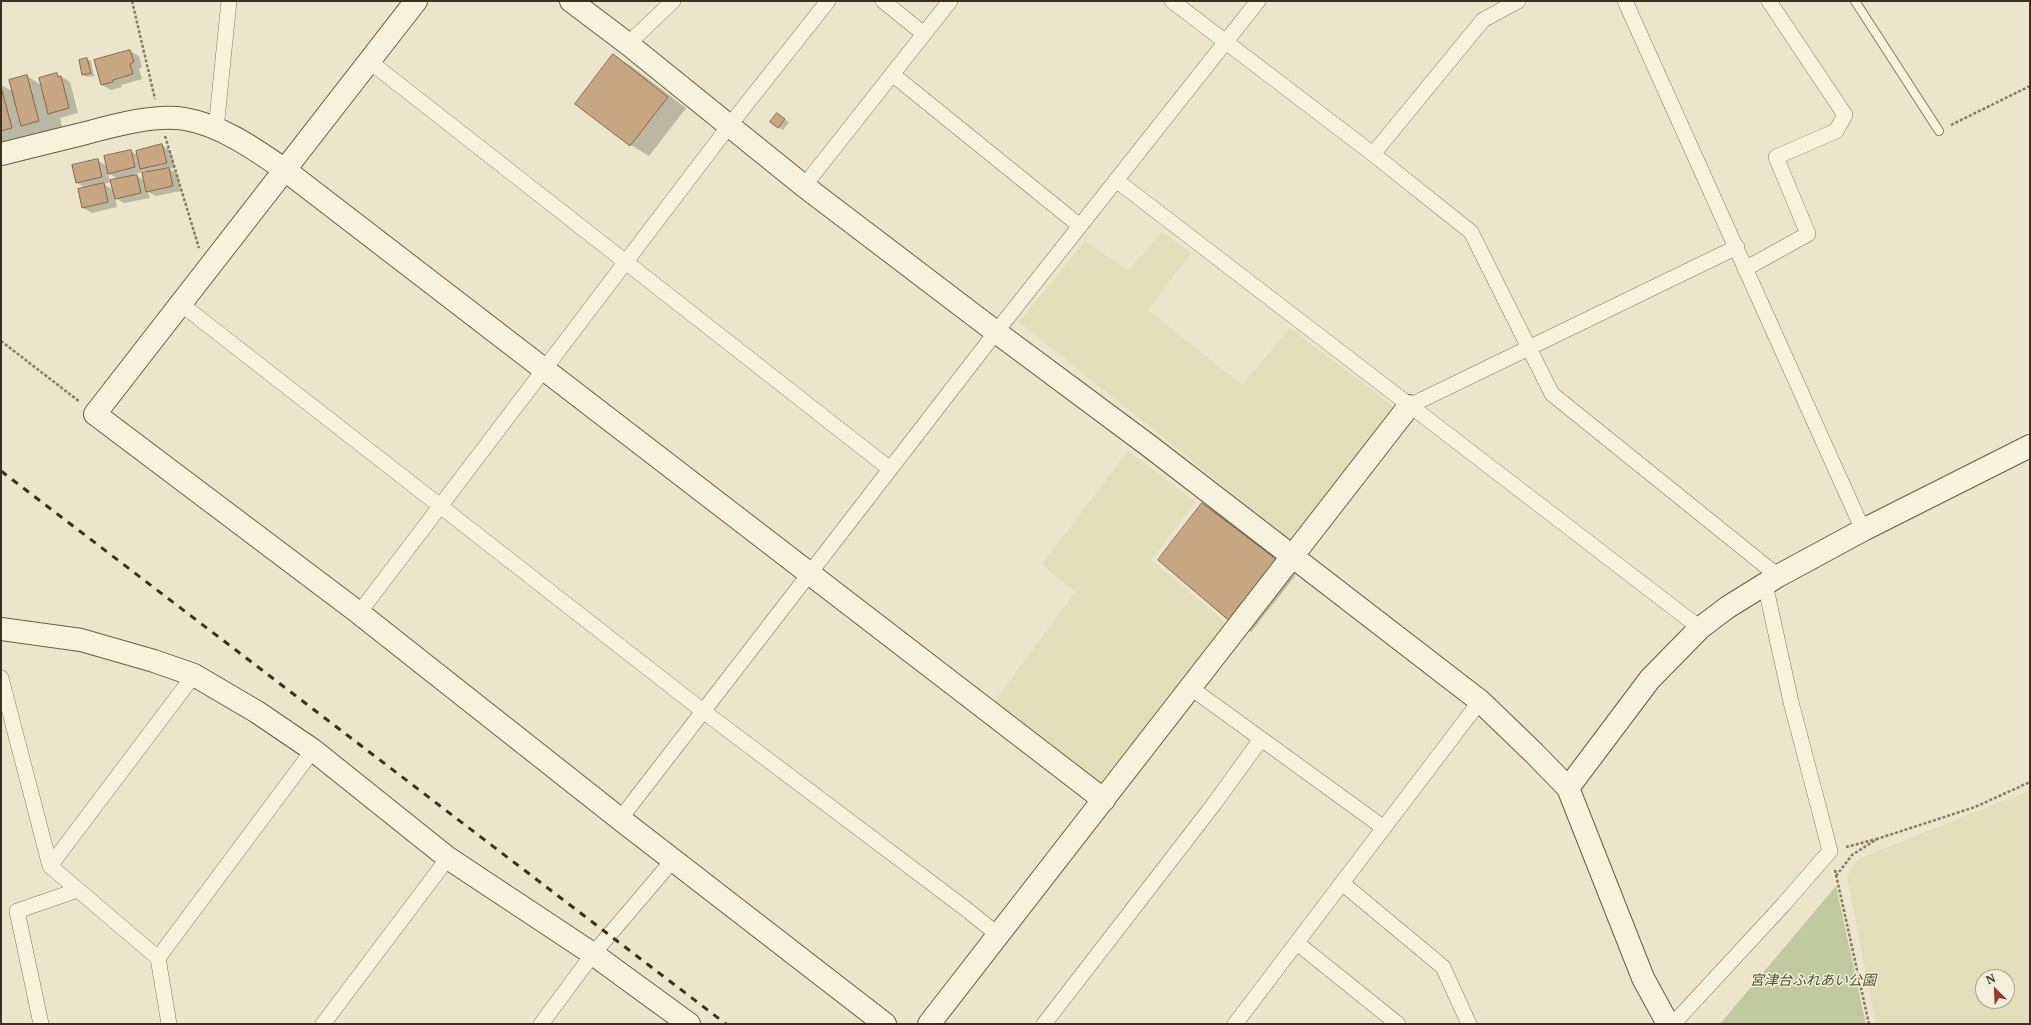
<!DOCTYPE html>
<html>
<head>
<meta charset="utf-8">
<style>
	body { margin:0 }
	#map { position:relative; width:2031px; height:1025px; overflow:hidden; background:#ece5cb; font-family:Merriweather,serif }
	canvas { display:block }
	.frame { position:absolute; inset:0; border:2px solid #3a3022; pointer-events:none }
	.north { position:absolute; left:1975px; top:969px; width:40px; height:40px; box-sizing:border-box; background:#f4efda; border:1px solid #aaa390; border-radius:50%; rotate:336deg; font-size:11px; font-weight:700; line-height:16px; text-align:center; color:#3a3022 }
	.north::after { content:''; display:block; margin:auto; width:14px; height:18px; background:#933c34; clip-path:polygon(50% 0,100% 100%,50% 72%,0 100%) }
</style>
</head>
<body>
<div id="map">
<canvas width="2031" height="1025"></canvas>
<div class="frame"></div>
<div class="north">N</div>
</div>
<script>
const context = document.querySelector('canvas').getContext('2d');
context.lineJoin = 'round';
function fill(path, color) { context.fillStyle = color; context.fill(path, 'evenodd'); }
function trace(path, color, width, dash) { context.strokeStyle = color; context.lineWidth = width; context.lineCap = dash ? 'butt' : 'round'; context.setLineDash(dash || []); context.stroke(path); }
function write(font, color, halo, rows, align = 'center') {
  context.font = font + ' Merriweather,"Noto Sans JP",serif'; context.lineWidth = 3; context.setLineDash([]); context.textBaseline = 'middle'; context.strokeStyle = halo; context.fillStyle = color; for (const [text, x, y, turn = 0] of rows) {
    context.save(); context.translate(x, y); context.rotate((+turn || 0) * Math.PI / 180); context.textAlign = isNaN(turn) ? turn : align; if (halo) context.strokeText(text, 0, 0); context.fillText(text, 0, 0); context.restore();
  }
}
fill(new Path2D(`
	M1162,232L1191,253L1148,310L1242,385L1290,328L1393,406L1292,541L1019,322L1085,241L1128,271Z
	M1128,451L1196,502L1151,560L1226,623L1100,784L994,702L1075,592L1042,564Z
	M2030,790V1024H1876L1847,876L1858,859ZM1983,977H2007V1001H1983Z`), '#e1deb9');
fill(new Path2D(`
	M1836,886L1866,1024H1720Z`), '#c1ca9f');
fill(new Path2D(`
	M130,51L139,56L142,67L139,69L142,79L121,85L122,87L111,90L102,85Z
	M613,55L631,66L686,108L649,156L631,145L576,103Z
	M87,59L91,61L94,76L87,77L83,75Z
	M57,74L70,82L78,113L60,118L65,136L48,140L35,132L38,143L21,148L9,140L12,150L1,153V85L14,92L27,76L41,85Z
	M781,117L789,122L783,130L771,122Z
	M162,145L171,151L175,168L169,169L178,174L181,191L156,196L148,192L150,198L124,203L115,198L117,207L92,213L83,208L86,188L77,183L97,160L107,166L105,157L131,151L137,155ZM143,170L149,173L144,174ZM143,172L145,181L134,174ZM108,173L120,180L110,182ZM112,182L114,190L103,184Z
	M1202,504L1220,514L1294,570L1295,576L1251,632L1233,622Z`), '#0003');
const building = new Path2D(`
	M130,50L134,62L130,64L133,74L113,80V82L101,85L94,60Z
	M613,54L668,97L630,146L575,104Z
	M87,58L91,73L82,75L79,60Z
	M57,73L58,77L61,76L69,108L48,114L39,78Z
	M27,75L39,121L21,126L9,80Z
	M1,87L12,128L1,131Z
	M777,113L785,119L778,128L770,122Z
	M162,144L167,163L140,169L136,151Z
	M131,150L135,167L108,174L104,156Z
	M98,159L102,177L76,183L72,165Z
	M169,168L173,186L146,192L142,173Z
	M137,175L141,193L115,199L110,180Z
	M104,183L108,202L82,208L78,189Z
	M1202,503L1276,559L1278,565L1232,623L1158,560Z`);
fill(building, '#c7a684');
trace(building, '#866647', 1);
const lane = new Path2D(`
	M1855,1L1939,131`);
const street = new Path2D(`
	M883,1L924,34
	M1172,1L1373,154L1471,232L1552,394L1778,576
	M1625,1L1863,530
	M628,44L673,1
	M369,61L890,469
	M892,74L1080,226
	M216,129L229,1
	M1373,154L1483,20L1518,1
	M1116,180L1700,628
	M804,186L950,1
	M1745,269L1808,234L1776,157L1836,131L1845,115L1769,1
	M181,304L703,711L966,909L998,935
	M1409,406L1737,247
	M359,613L729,126L828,1
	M1,678L50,866L158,958L169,1024
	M1191,688L1384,828
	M620,819L996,332L1258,1
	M50,866L194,675
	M1342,883L1443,967L1469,1024
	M1297,943L1398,1024
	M158,958L313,750
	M41,1024L17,911L78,890
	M323,1024L448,858
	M541,1024L593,954L673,860
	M1044,1024L1214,804L1261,739
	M1235,1024L1480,701
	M1673,1024L1784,904L1830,851L1791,702L1765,584`);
const secondary = new Path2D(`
	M416,1L95,414L359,613L620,819L885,1024
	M571,1L628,44L804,186L996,332L1148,445L1480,701L1534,753L1568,788L1643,978L1668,1024
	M1,154C29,147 58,140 86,133C115,125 156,114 185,119C221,125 256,150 285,170L1104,800
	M1,629L81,640L154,661L194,675L257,712L313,750L448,858L593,954L689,1024
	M1568,788L1650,679L1700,628L1728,607L1778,576L1863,530L2030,446
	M929,1024L1409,406`);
trace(lane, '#887960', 10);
trace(street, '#887960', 16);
trace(secondary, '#6a5a43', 24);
trace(new Path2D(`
	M132,1L155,99
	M1951,125L2030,86
	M165,136L199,248
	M1,341L80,402
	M1846,847L1877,839
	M1835,870L1869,1024
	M1836,876L1852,855L1877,839L1975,807L2030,782`), '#887960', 2.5, [3, 2]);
trace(lane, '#f7f2de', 8);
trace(street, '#f7f2de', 15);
trace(secondary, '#f7f2de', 22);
trace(new Path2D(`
	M1,471L726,1024`), '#3a3022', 3, [7, 7]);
write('italic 14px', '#46552a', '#f4efda', [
	["宮津台ふれあい公園",1813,981]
]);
</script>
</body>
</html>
